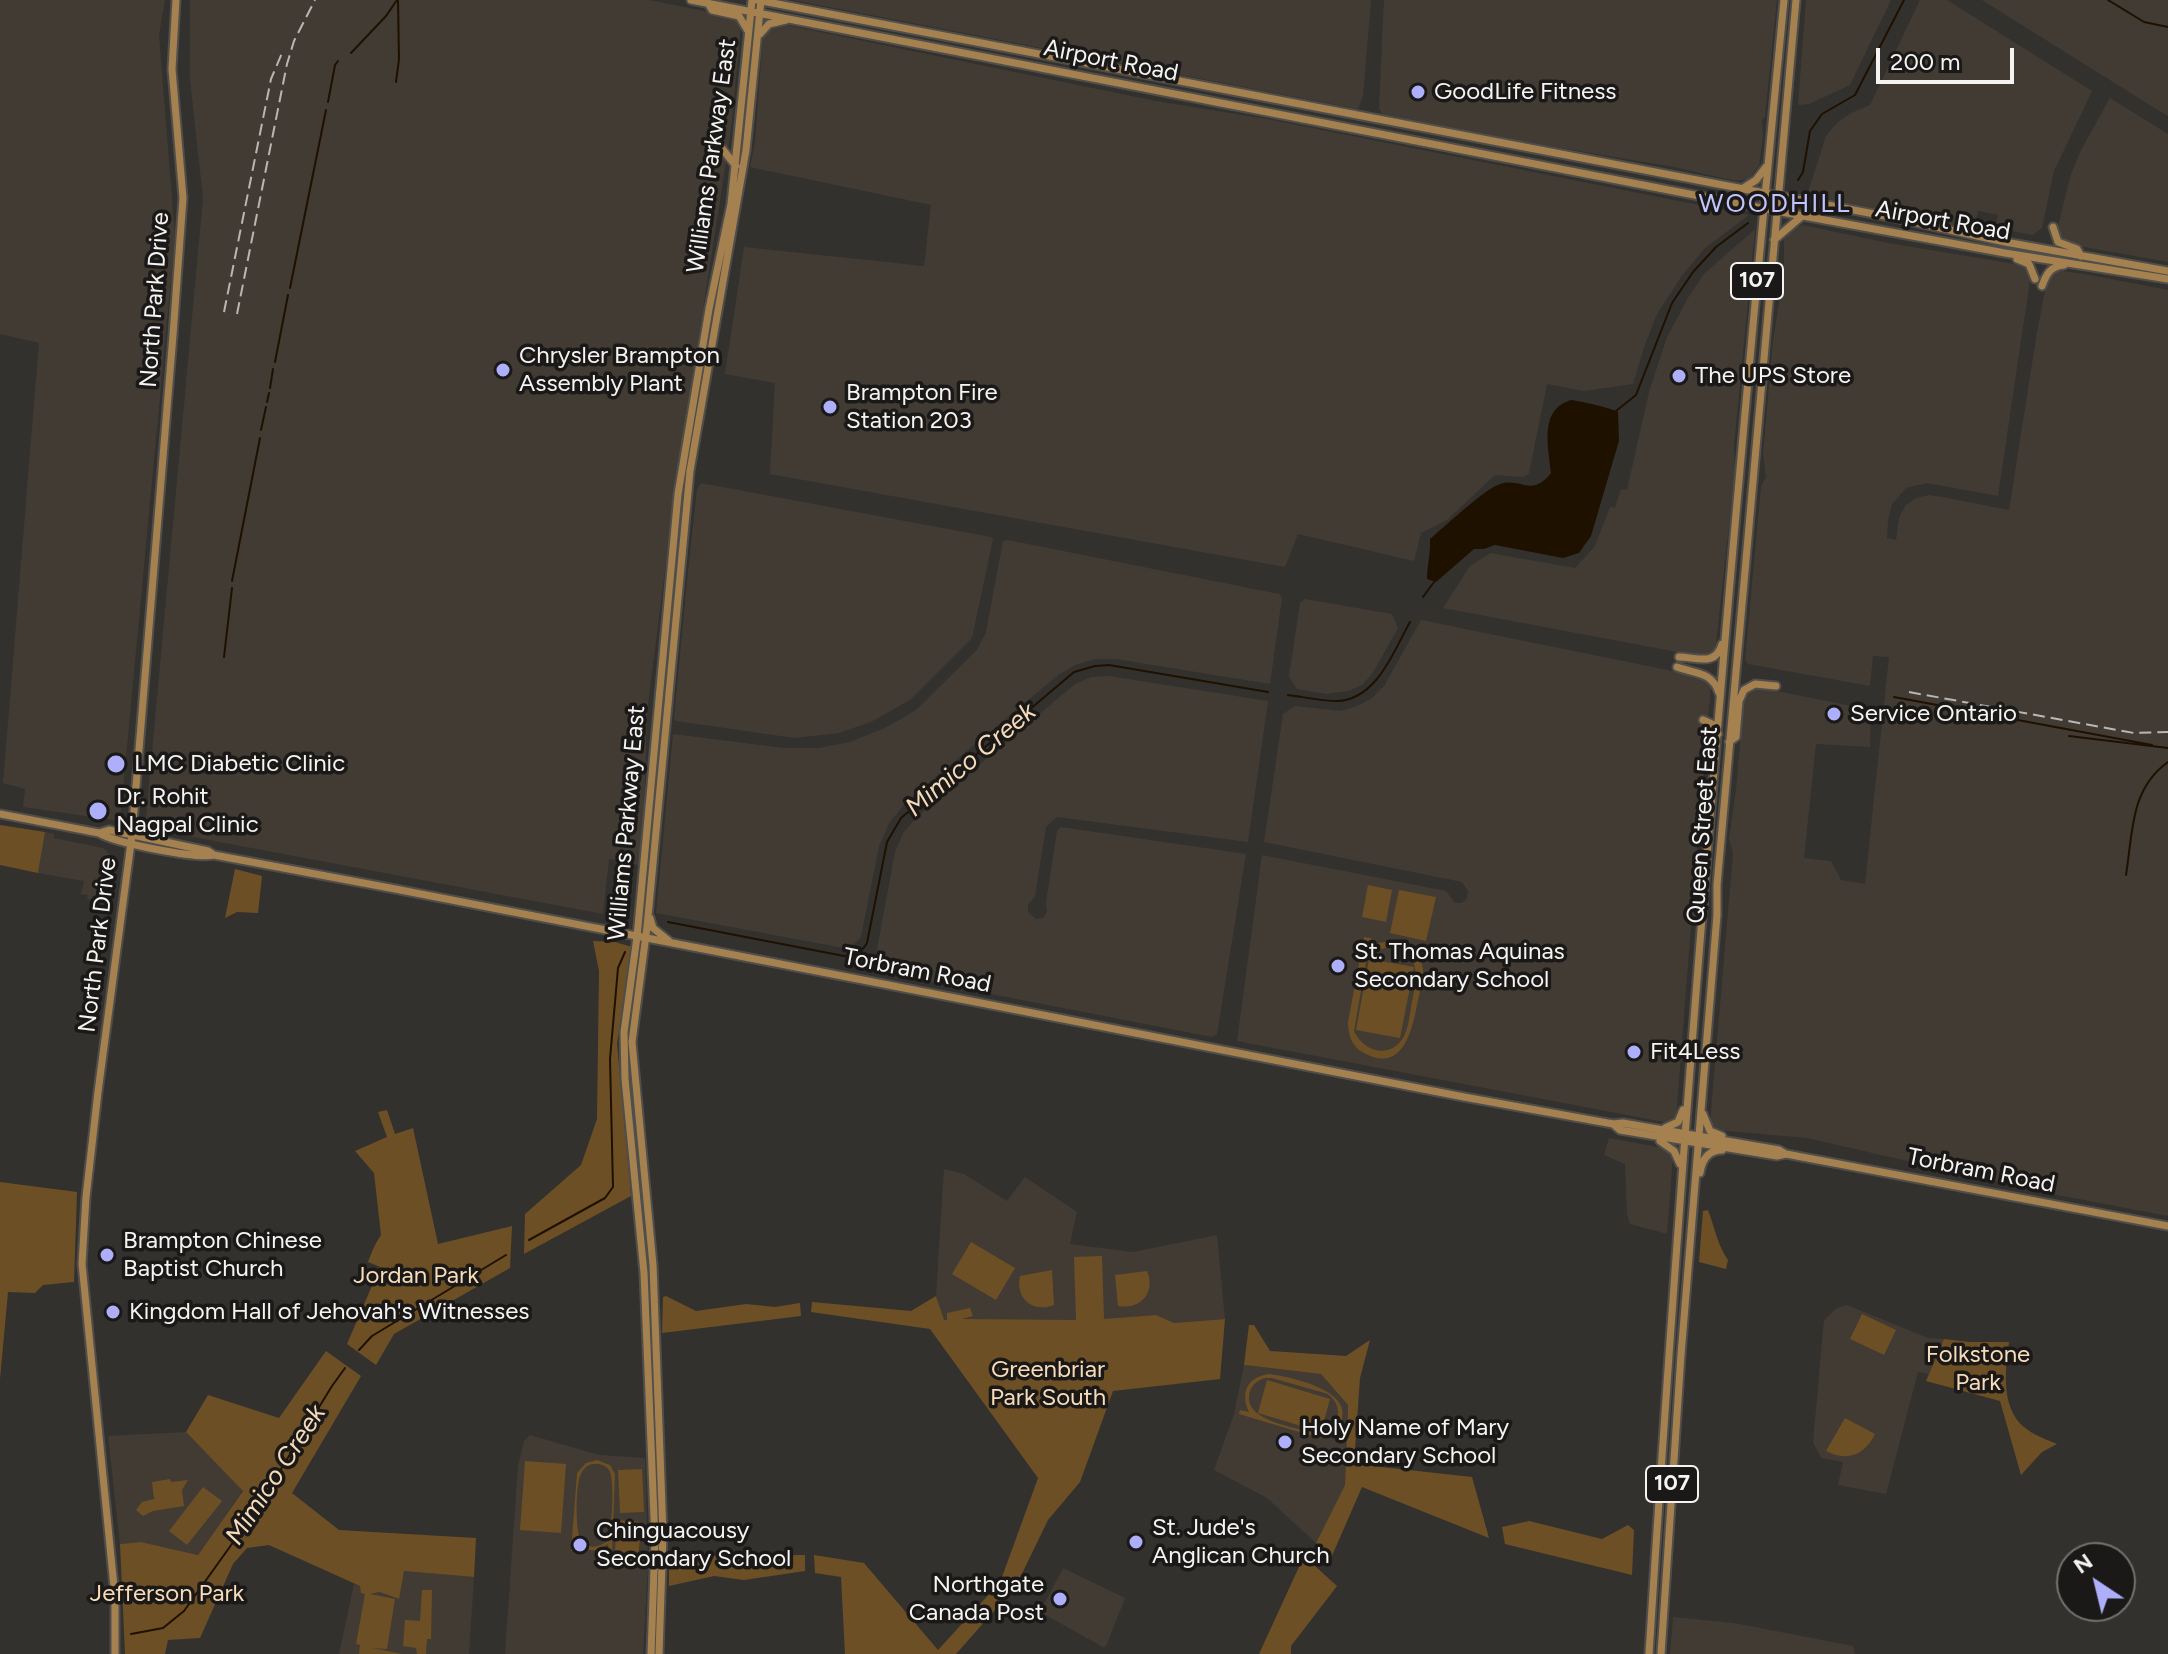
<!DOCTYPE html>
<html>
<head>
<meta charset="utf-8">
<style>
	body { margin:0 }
	#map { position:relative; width:2168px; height:1654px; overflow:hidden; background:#33312e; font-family:Figtree,sans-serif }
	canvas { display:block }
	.north { position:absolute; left:2056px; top:1542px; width:80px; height:80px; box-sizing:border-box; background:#1a1918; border:2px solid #72716f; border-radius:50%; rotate:325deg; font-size:22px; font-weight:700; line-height:32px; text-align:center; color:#f5f4f2 }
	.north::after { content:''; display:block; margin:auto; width:28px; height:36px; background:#adaffb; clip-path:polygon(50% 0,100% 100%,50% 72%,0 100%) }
	.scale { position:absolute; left:1876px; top:48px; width:138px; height:36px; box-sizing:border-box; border:4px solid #f5f4f2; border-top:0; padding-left:10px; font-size:24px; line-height:28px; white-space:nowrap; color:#f5f4f2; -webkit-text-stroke:6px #1a1918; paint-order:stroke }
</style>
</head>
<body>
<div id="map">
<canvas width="2168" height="1654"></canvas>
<div class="north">N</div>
<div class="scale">200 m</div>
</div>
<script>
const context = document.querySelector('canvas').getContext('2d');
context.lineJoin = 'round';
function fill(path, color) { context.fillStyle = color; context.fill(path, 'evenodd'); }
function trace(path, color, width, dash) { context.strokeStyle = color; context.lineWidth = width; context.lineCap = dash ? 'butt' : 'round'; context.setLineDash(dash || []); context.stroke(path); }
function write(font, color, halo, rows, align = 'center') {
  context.font = font + ' Figtree,sans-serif'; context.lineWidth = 7; context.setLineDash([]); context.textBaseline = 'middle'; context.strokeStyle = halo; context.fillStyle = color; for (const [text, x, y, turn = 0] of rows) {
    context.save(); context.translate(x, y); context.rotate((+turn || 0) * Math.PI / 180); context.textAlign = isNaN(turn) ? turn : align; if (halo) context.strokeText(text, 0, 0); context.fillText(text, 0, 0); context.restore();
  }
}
fill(new Path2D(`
	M0,0H165L159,35L175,237L120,821L23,807L25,789L3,783L39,343L0,334Z
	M190,0H649L729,16L738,20L741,25L731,130L677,476L647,712L644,822L638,865L609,859L603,914L145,828L203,198L190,80Z
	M793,0H1371L1363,96L1358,109Z
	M1384,0H1777L1765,116L1762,120L1763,137L1759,166L1749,179L1736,181L1674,167L1525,142L1382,114L1379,108Z
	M1806,0H1891L1850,85L1809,104L1798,105Z
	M1920,0H1947L2092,91L2054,171L2042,228L2033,235L1995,228L1998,215L1978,211L1974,231L1919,217L1807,195L1826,136L1838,122L1853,112L1870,105Z
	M1982,0H2168V116L2161,112Z
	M781,24L1156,101L1267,119L1749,215L1705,248L1681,277L1657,314L1645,344L1633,384L1584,391L1547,384L1529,473L1524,477L1495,475L1447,520L1421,533L1414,561L1298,534L1285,567L770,474L775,383L725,374L744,247L924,266L931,205L750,167L755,142L763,35L771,26Z
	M2110,98L2168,134V262L2067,244L2060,237L2057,230L2071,174L2080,152Z
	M1803,225L1888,243L2021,265L2029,271L2030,280L1998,496L1927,483L1906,488L1892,504L1888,521L1887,538L1896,540L1899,518L1906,505L1916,498L1929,495L1942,497L2009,510L2037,332L2047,280L2053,272L2058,270L2090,275L2168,290V1216L2042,1192L1807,1138L1715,1130L1710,1124L1733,853L1729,839L1736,790L1744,697L1749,690L1757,687L1871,710L1870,747L1816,744L1804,858L1831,861L1841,880L1865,884L1889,657L1873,656L1870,686L1748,664L1745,660L1761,486L1766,477L1763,453L1773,341L1784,273V239L1791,229Z
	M1755,229L1734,446L1735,472L1715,652L1704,657L1443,608L1470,566L1490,553L1575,568L1595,546L1610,507L1615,508L1621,489L1627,490L1649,392L1667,337L1689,296L1704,274Z
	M701,483L991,537L993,539L972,638L910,700L871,722L839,733L794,738L676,721L674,718L687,581L697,489Z
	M1008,540L1279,594L1282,598L1270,684L1116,659H1095L1075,665L1057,676L907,801L890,822L879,846L861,937L849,949L656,913L673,734L784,748H819L850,742L887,727L916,710L977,650L986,632L1003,541Z
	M1305,599L1392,614L1398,628L1372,674L1362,685L1348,691L1326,694L1297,689L1289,677L1300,603Z
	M1421,620L1702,677L1711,684L1695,877L1700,887L1696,917L1691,926L1676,1119L1669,1123L1237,1041L1262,855L1446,891L1455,903H1462L1467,898L1468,891L1462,882L1264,842L1283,714L1295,706L1341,711L1357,706L1372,698L1384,686Z
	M1109,676L1268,701L1248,842L1057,817L1046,827L1035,896L1028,905V912L1036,919L1043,918L1047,912L1046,902L1057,831L1061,827L1246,854L1217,1034L1212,1037L873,971L895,852L903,833L917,817L1075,684L1091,677Z
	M45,832L54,834V838L103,848L111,856V863L114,864L109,889L114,890L113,899L107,898L106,901L87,899L88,895L81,894L84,881L38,873Z
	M1609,1138L1663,1148L1673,1156L1667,1234L1630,1224L1627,1214L1625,1164L1604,1155Z
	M944,1169L964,1174L1007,1201L1025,1177L1077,1212L1070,1244L1133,1252L1217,1235L1225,1319L1174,1323L1156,1315L1088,1321L943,1320L936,1296Z
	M1847,1305L1928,1338L1944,1339L1929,1374L1918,1372L1886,1494L1838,1485L1843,1462L1821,1458L1813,1442L1824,1320L1837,1308Z
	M1244,1365L1321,1374L1348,1405L1345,1485L1316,1543L1267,1498L1214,1470L1234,1414Z
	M186,1432L243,1490L198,1555L141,1542L120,1544L108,1436Z
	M530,1435L599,1455L645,1458L648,1567L643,1654H505L518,1466L524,1441Z
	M1063,1568L1125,1598L1106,1646L1103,1647L1040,1612Z
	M404,1571L474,1577L469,1654H339L354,1584L398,1599Z
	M1673,1617L1734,1623L1853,1646L1855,1654H1670Z`), '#413b33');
fill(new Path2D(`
	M0,825L45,832L38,873L0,865Z
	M235,869L262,876L258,913L237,912L225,918Z
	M1368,885L1392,890L1386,922L1362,917Z
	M1399,890L1436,897L1426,941L1390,933Z
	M1364,937L1371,938L1370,946C1391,937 1419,940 1423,969C1424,980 1419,994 1417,1005C1412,1031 1402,1074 1364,1053C1352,1047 1348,1035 1348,1022ZM1393,946C1425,955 1415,984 1411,1008C1409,1018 1408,1030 1403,1038C1389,1060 1363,1051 1354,1031L1366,962L1377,950Z
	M593,941L615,942L632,947L617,1043L631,1196L524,1254L525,1214L581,1165L597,1119L599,971Z
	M1369,959L1414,967L1400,1038L1356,1030Z
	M387,1110L395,1134L413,1128L438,1244L512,1226L510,1268L394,1334L376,1365L347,1344L380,1267L368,1262C372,1251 375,1244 381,1235L374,1173L355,1151L387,1137L378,1112Z
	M0,1182L77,1192L74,1282L43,1285L35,1293L8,1292L0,1379Z
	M1708,1210C1715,1228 1717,1244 1728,1260L1726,1269L1699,1262L1703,1211Z
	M971,1242L1015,1268L996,1300L952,1274Z
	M1102,1256L1104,1319L1156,1315L1174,1323L1225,1319L1220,1379L1113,1391L1080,1482L1048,1520L1014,1590L1002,1577L1038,1478L930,1329L811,1312L812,1302L911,1311L936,1296L944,1320H947V1313L970,1308L973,1316L962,1319L1076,1320L1074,1257Z
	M1052,1270L1054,1305C1033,1313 1015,1299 1020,1276Z
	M1147,1271C1156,1292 1141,1310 1118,1306L1115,1275Z
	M666,1296L696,1311L746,1304L775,1307L800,1303L801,1316L662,1333L663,1297Z
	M1862,1314L1896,1330L1884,1355L1850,1339Z
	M1249,1325H1254L1270,1351L1346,1356L1370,1340L1360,1378L1354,1464L1472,1477L1489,1538L1362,1487L1331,1558L1316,1543L1345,1485L1348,1405L1321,1374L1244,1365Z
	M1944,1339L1969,1342H2009C2005,1370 2000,1412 2028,1430C2036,1436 2048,1440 2057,1444L2042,1452L2021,1475L2000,1401L1926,1381Z
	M326,1351L361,1376L292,1493L339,1530L476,1538L474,1577L404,1571L399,1599L379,1592L370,1594L395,1599L387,1649L372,1648L402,1654H359L360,1645L356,1644L365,1594L361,1593L360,1586L269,1545L247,1548L233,1564L200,1638L168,1640L165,1654H125L120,1544L141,1542L198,1555L243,1491L186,1432L208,1395L279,1418Z
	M1269,1374C1290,1377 1350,1389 1342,1419C1339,1431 1330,1436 1319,1438L1239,1414L1240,1410L1249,1412C1240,1393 1247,1377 1269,1374ZM1265,1378H1272L1328,1394C1346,1408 1339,1432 1316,1433C1297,1428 1246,1421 1249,1396C1250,1386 1256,1381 1265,1378Z
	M1267,1380L1330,1399L1321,1432L1258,1413Z
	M1845,1418L1875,1434C1865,1455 1847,1462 1826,1451Z
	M597,1460L610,1465L615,1474L612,1554L609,1553L608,1544C597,1553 586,1552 576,1542L575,1551H571L577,1473L586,1463ZM592,1464C599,1464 605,1464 609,1470C615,1477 612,1531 608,1539C604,1545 598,1546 592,1547L581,1541C575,1531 575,1482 582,1472C585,1467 587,1466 592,1464Z
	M525,1461L566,1464L561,1533L520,1530Z
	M642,1469L644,1512L620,1513L618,1470Z
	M170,1479L171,1482L188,1480L182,1490L184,1506L153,1511L143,1516L136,1510L142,1502L154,1499L152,1482Z
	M203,1487L222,1501L187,1545L169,1531Z
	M617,1520L641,1522L638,1562L619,1561L620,1550H615Z
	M1529,1521L1602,1539L1628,1525L1634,1530L1632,1575L1505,1544L1502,1527Z
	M805,1555V1571L744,1580L714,1576L669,1586V1556Z
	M814,1555L864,1563L938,1650L992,1591L1002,1602L956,1654H845L841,1577L815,1573Z
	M1304,1556L1337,1586L1291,1646V1654H1259Z
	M422,1590H432L431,1639H427L426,1654H417L416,1648L403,1646L405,1620L420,1621Z`), '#6d4f26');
fill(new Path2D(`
	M1571,400C1581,401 1611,408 1618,412L1619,441L1591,536L1579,553L1563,558L1495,545L1484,549H1474L1436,582L1427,579C1427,565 1431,553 1430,539C1444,527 1486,488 1500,484C1522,477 1531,498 1551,473C1549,447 1538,410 1571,400Z`), '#1f1100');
trace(new Path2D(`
	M2108,0L2144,22L2168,27
	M351,53L386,16L397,0
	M396,82L399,59L398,0
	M328,102L335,65L338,61
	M1798,180L1803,172L1810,131L1822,114L1855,95L1904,0
	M290,288L326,110
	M275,362L288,295
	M270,388L273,369
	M267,402L269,393
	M1616,411L1636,395L1672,303L1693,272L1716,247L1748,223
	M261,430L266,407
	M232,581L260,438
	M1423,597L1434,582
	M224,657L232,588
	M1288,695C1304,697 1321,701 1337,701C1377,700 1394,650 1410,622
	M1894,697L2152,745
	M2069,736L2168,748
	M2126,875C2133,832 2130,789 2168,762
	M668,922L844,956C855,955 861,953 867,943L887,842L901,818L1074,672L1095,666L1109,665L1268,692
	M529,1240L605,1198L613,1187L610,1059L618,968L625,952
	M359,1350L372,1336L506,1255
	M131,1634L163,1628L184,1611L254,1513L332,1386L345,1368`), '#1f1100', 2);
const major = new Path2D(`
	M691,0L1787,213L2005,253L2168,279
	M757,0L1890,217L2005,242L2168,271
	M708,3L712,10L739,16L748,31
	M760,34L769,24L786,20
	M720,146L736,166
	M1742,189L1756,180L1766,167
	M2053,227L2058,242L2077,249L2081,256
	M1774,240L1802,216
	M2017,259L2029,264L2035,279
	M2042,286C2046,275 2050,266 2064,265
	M1679,657C1696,657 1716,667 1722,644
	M1677,667C1695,674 1712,671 1719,693
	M1703,720L1714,725L1718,734
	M1729,742L1736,737L1739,701L1744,690L1755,684L1776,686
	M0,814L99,833C115,843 196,859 214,855L390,888L1464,1097L1613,1124L1623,1123L1779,1150L1786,1154L2168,1226
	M99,833L109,830L208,851L214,855
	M650,918L653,928L669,941
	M1703,1114L1710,1131L1722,1136
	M1613,1124L1620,1130L1777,1156L1786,1154
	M1665,1128L1678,1122L1683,1110
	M1660,1141L1674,1151L1680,1164
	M1700,1173C1702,1160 1708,1150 1722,1150
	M115,1654V1597L82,1264L86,1197L98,1092L132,835L173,335L183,198L172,69L176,0
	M651,1654L655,1541L644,1273L625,1079L624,1032L637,937L678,494L709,309L731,204L752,0
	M659,1654L663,1534L653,1265L632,1042L647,927L690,471L746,150L761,0
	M1649,1654C1684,1102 1730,550 1784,0
	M1661,1654L1681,1355L1717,915V885L1796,0`);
trace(major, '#4f4e4b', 11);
trace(major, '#a5814f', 7);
trace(new Path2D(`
	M224,312L271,79L282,53
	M237,314L287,64L294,41L315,0
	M1909,692L2134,733L2168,732`), '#b8b7b5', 2, [12, 6]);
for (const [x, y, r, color] of [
	[1418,92,8,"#adaffb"],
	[503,370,8,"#adaffb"],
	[1679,376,8,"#adaffb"],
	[830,407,8,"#adaffb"],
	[1834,714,8,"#adaffb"],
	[116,764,10,"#adaffb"],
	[98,811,10,"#adaffb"],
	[1338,966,8,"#adaffb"],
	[1634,1052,8,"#adaffb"],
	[107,1255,8,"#adaffb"],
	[113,1312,8,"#adaffb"],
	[1285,1442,8,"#adaffb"],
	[1136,1542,8,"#adaffb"],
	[580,1545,8,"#adaffb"],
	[1060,1599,8,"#adaffb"]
]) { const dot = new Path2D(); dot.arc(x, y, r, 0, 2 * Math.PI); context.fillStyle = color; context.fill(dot); trace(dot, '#1a1918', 3); }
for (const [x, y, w] of [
	[1757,281,52],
	[1672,1484,52]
]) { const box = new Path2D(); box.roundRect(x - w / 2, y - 18, w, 36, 6); context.fillStyle = '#1a1918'; context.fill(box); trace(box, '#f5f4f2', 2); }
write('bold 22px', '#f5f4f2', null, [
	["107",1757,281],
	["107",1672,1484]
]);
write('24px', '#f5f4f2', '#1a1918', [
	["Airport Road",1111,61,11],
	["Williams Parkway East",712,156,-82],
	["Airport Road",1943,221,10],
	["North Park Drive",155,300,-86],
	["Williams Parkway East",627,823,-85],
	["Queen Street East",1703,825,-86],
	["North Park Drive",98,945,-83],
	["Torbram Road",917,971,11],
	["Torbram Road",1981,1171,11]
]);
write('24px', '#f5f4f2', '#1a1918', [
	["GoodLife Fitness",1434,92],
	["Chrysler Brampton",519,356],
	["Assembly Plant",519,384],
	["The UPS Store",1695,376],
	["Brampton Fire",846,393],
	["Station 203",846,421],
	["Service Ontario",1850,714],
	["LMC Diabetic Clinic",134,764],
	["Dr. Rohit",116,797],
	["Nagpal Clinic",116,825],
	["St. Thomas Aquinas",1354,952],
	["Secondary School",1354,980],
	["Fit4Less",1650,1052],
	["Brampton Chinese",123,1241],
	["Baptist Church",123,1269],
	["Kingdom Hall of Jehovah's Witnesses",129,1312],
	["Holy Name of Mary",1301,1428],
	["Secondary School",1301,1456],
	["St. Jude's",1152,1528],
	["Anglican Church",1152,1556],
	["Chinguacousy",596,1531],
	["Secondary School",596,1559],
	["Northgate",1044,1585,"right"],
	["Canada Post",1044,1613,"right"]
], 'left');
write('24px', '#f7dcbb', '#1a1918', [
	["Jordan Park",416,1276],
	["Folkstone",1978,1355],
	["Park",1978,1383],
	["Greenbriar",1048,1370],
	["Park South",1048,1398],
	["Jefferson Park",167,1594]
]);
context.letterSpacing = '2px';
write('26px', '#c1c4fd', '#1a1918', [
	["WOODHILL",1775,204]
]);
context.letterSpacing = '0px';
write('italic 26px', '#f6dbba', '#1a1918', [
	["Mimico Creek",971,760,-40],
	["Mimico Creek",276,1475,-57]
]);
</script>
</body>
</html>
